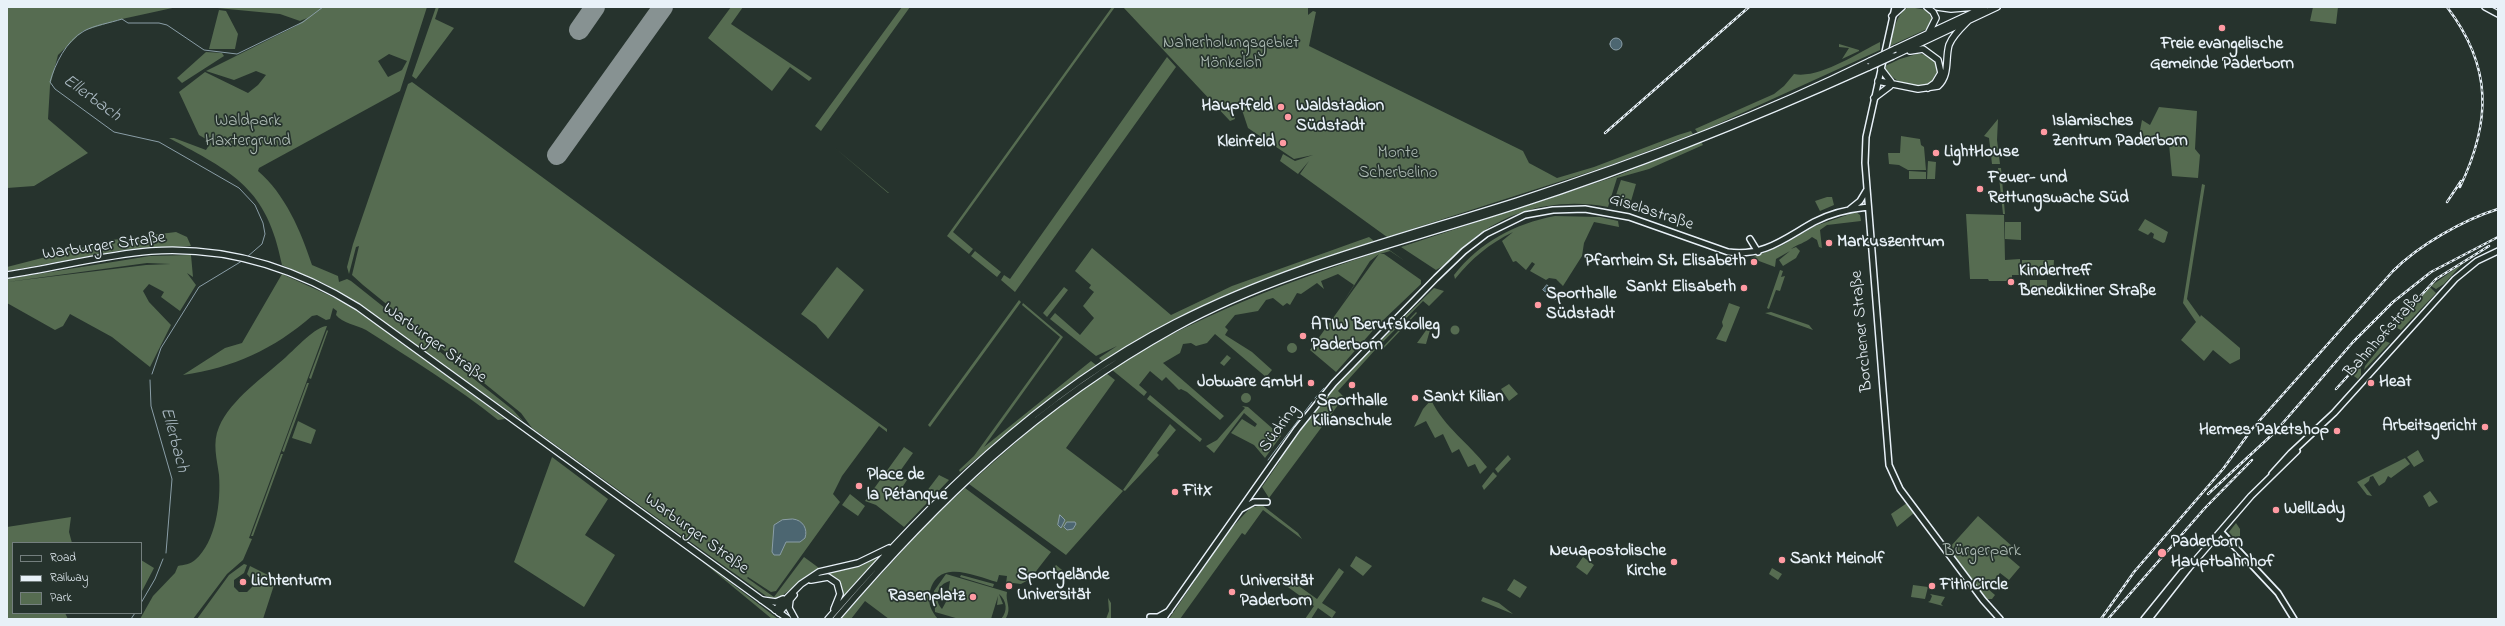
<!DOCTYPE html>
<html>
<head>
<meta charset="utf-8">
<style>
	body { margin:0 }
	#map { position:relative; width:2505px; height:626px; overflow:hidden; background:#26332d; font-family:"Indie Flower",sans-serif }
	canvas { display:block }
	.frame { position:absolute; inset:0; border:8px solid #e8f1f8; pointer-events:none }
	.legend { position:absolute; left:12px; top:542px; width:130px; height:72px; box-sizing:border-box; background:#26332d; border:1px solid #747f7e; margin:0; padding:5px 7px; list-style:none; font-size:12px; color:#e8f1f8 }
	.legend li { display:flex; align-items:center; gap:8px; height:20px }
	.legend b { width:20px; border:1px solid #747f7e }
</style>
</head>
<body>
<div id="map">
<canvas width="2505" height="626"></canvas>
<div class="frame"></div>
<ul class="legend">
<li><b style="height:5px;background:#26332d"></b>Road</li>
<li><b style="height:5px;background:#e8f1f8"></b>Railway</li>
<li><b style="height:11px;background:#566c51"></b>Park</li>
</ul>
</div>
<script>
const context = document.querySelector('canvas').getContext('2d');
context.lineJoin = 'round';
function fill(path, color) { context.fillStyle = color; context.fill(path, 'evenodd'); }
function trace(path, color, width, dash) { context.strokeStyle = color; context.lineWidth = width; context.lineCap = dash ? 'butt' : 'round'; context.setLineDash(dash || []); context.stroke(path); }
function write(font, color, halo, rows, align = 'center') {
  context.font = font + ' "Indie Flower",sans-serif'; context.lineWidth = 3.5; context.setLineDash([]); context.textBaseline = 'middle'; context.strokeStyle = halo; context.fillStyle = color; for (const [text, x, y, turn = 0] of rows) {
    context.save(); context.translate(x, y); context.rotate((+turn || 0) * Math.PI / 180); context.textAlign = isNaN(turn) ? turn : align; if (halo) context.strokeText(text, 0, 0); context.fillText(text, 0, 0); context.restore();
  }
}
fill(new Path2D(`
	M7,7H177L122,19L83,31L58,55L50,86L48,119L88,153L34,186L7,188Z
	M207,7H427L400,91L259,168L258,171C285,194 301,231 312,265L338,276L339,282L347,279L351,281L513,410L523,421L327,285L282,265C267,188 234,173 169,138H174L206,150L211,142L199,135L179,92L205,72L248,93L258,85L266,75L256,71L234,80L206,71L296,26L307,18L300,21L280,14ZM389,54L407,61L402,70L388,77L378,61Z
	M436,7H439L435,19L454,28L416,79L412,76Z
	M731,7H743L731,24L812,78L809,81L790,67L772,91L708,38Z
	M902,7H910L821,131L815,126Z
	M1112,7H1115L953,232L973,249L969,254L947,236Z
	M1123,7H1308V15L1313,11L1316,12L1309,46L1523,151L1529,163L1557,178L1594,167L1678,135L1691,131L1693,134L1608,166L1387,237L1300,174L1309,161L1298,174L1280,161L1283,154L1295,161L1313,155L1294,159L1248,128L1240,104L1232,107L1235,119L1230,121Z
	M1909,7L1927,10L1933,21L1929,28L1890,46C1893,34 1896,12 1909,7Z
	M2313,7H2338L2336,24L2310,21Z
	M219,10L226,11L238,34L235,49H209Z
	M1880,42V50L1698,133L1695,129L1774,94L1784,86L1794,74C1819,79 1858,53 1880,42Z
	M1839,44L1859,50V51L1842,59L1849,48L1839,47Z
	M206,52L222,53L224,56L182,83L177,78Z
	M1917,54C1932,54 1941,61 1937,77C1935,79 1933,83 1931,84C1918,92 1888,81 1885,66L1900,59Z
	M1167,57L1176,67L1015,292L1001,280L1004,275L1010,279Z
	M412,82L887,429V432L879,426L842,476L833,494L840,502L776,591L771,592L748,577L747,578L774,597L804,557L819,568L780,597L774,599L766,596L532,428L521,413L363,285L352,275L359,246L356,247L349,274L347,267L353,244L408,84Z
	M2159,107L2197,111L2195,149L2200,155L2198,178L2172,176L2169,144L2138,141L2142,120L2150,125Z
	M1998,119L1997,140L2000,164H1992L1989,138L1984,136Z
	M1901,136L1920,139L1921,145L1924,147L1926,170H1908L1899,165L1889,164L1888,153H1900Z
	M1701,142L1703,145L1649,169L1617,178L1608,207C1560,198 1512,208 1473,239C1461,248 1449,264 1436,270L1401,247L1617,176Z
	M835,148L889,193H888Z
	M1928,161L1936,162L1935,179H1927Z
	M1998,168H2001L2005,214H2003Z
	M1909,171L1926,172V179H1909Z
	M1621,180L1636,184L1629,208L1613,204Z
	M2202,184L2205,185L2187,299L2200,317L2201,315L2240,348V359L2230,364L2213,350L2204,361L2181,340L2196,322L2183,303Z
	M1827,197H1832L1834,205L1820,211L1815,201Z
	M1856,212L1860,215L1861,221L1827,225L1820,230L1822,248L1819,247L1817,240L1812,237C1805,243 1798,244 1791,249L1796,247L1800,251L1796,258L1783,266L1779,260L1790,251L1776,259L1775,267L1751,258L1781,246L1815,226Z
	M1966,214L2004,215L2005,260L2020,259V275H2012V281H1989L1988,279H1970Z
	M1555,216L1600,217L1618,221L1619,227L1594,222L1584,243L1582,256L1563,286L1556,279L1549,278L1546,280L1530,271L1535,264L1532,262L1526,270L1516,261L1513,262L1502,241L1513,232C1489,244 1472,258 1455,279L1454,275C1480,242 1514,224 1555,216Z
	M2145,219L2168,232L2165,242L2163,243L2153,238L2154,234L2151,232L2148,235L2138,230Z
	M2005,222H2021V240L2005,239Z
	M176,232L187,237L191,246L123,250L7,271V267L112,240Z
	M1369,237L1374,241L1237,291L1175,320L1103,362L1099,358L1117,346L1096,356L1050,319L1055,313L1080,335L1094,318L1083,306L1094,292L1089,288L1091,285L1075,271L1092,248L1171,315L1232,286Z
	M1388,249L1405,261L1390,251L1380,254H1384L1421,280V284L1376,327L1336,372L1310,350L1379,254L1370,261L1342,304L1354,285L1338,274L1321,281L1324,289L1322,291L1324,289L1317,283L1301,294L1297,293L1290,305L1287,303L1283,306L1273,298L1266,300L1258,311L1235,315L1225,327L1228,330L1225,335L1252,352L1272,370L1266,377L1215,334L1207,343L1196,346L1191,343L1183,344L1180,353L1163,363L1224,416L1220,420L1187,392L1181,389L1179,390L1166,377L1162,381L1150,371L1139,385L1147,392L1144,396L1111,369C1197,315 1292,280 1388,249Z
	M975,251L1001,272L997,277L971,256Z
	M191,255L193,277L187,273L196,285L180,311L161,297L164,292L149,284L143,291L149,302L171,325L150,367L112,337L70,314L63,326L55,330L7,303V282L146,265L171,264L147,263L7,282V279L150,256Z
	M2022,260H2054L2053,276L2022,275Z
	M2463,263L2444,284L2436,289L2431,286Z
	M837,267L864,290L828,339L816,325L801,314Z
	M1780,270L1783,271L1781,277L1785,276L1780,291L1776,290L1769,309L1767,308Z
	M282,274L357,308L505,419L498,420C457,387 411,359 366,330C357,325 342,323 336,315L337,311L333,308L330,319L326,320L317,315L312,316C274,349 233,368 183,375L225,348L242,343Z
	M2030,280H2047V289H2030Z
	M1064,287L1068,290L1047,317L1043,313Z
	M2430,287L2436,293L2401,330L2395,327Z
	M1434,288L1444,291L1429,306L1423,301L1375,350L1338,391L1344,397L1269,498L1262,487L1280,461V457L1335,386Z
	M1019,300L1021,302L930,427L928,425Z
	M1023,303L1063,337L984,447L1091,361L1096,365L1063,389L960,472L959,470L974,456L1060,337L1022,305Z
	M1729,303L1740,307L1726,342L1716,339L1723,326L1722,322Z
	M1416,312L1417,313L1382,350L1381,349Z
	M1771,312L1809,325L1813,330L1765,313Z
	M1450.5 330a4.5 4.5 0 1 1 9 0a4.5 4.5 0 1 1-9 0Z
	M327,326L249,538L252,539L243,560L227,574L193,619H140L153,596L175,573L178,566C183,565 191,564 195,560C216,542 221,502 219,475C217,459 212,443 219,427C231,399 264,377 286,357C295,349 316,326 327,326Z
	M1427,329L1430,330L1426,344L1417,343Z
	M327,330L328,331L311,379L309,378Z
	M2385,341L2390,343L2364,370L2365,366Z
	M1287 348a5 5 0 1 1 10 0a5 5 0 1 1-10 0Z
	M1227,355L1231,358L1224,366L1220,363Z
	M2361,363V375L2358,379L2351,374Z
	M1106,373L1115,380L1066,448L1123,491L1066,555L969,484L1040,421Z
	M307,383H309L284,452L282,451Z
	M1509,384L1518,394L1509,401L1501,389Z
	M1241 398a5 5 0 1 1 10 0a5 5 0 1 1-10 0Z
	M1150,395L1202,439L1200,442L1147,399Z
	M1431,400C1445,428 1468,442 1487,467L1480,474L1475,464L1468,467L1459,449L1452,453L1443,434L1435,438L1426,421L1414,427L1423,409Z
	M1242,406L1248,407L1281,436L1265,458L1254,445L1231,433L1242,419L1255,427L1257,424L1244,413L1214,453L1206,446L1217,440L1245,408Z
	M298,421L316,430L311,444L292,438Z
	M1170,424L1176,430L1157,453L1159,455L1125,491L1123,490Z
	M904,447L913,453L898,474L907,480L899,492L910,499L913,496L920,500L939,475L949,480L904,527L876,505L865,501Z
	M2418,450L2424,461L2414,467L2407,457Z
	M281,454H283L253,536H251Z
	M1508,455L1511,459L1498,473L1495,469Z
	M552,457L608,499L585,535L615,555L584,607L514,562Z
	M2405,458L2410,464L2391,478L2388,476L2385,482L2379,486L2373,476L2370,477L2369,481L2364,485L2372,496L2367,495L2357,482Z
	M1493,472L1497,476L1484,490L1482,486Z
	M965,488L1051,552L1030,579L1021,584L1013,583L1009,587L1006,584L1007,576L999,575L997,582C975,576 939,558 930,591C927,602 931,611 938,619H889L865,601L851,619H840L928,523Z
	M2430,491L2438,502L2429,507L2423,496Z
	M850,494L865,506L858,516L842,505Z
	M1907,503L1914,513L1897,527L1891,514Z
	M1262,505L1298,533L1302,539L1263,510L1245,535L1242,533L1180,619H1169L1228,532L1250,508Z
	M1978,516L2013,547L2006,555L2020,567L2009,580L2000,573L1987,588L1995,595L1992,599H1987L1950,551L1953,549L1951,546Z
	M71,517L69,532L72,543H13V613H65L68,619H7V527Z
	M2236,523L2240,529V536L2236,540L2229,532Z
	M884,553L840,603L842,594L838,583L823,575L816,576C838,565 863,566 884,553Z
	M1356,556L1372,566L1363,576L1350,566Z
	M1583,557L1594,565L1587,575L1576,567Z
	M698,558L778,619H772Z
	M141,560L154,568L141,593Z
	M244,564L247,565L244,573L234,580V587L239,592H247L252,587V580L247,574L250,566L276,579L263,619H197L229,575Z
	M1056,565L1067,574L1047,576Z
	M1339,568L1344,572L1322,603L1336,612L1332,618L1318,608L1311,619H1305L1314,606L1281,582L1285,576L1317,599Z
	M1772,568L1782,574L1778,580L1769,574Z
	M946,574L1007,592C1005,601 1012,608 1006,618L1001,619C1008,611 1007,601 999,594L1003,604L997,605L998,596L991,619H959L935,612L934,591ZM950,581L947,600L942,609C933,599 937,584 950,581Z
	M961,575L994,584L993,587L960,577Z
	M1514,579L1527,587L1520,598L1507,590Z
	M1913,585L1928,587L1925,599L1911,597Z
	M1930,594L1945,597L1941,604L1943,606L1928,602L1930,601L1932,596Z
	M1483,597L1499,603L1513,614L1481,601Z
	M1108,598L1111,603V619H1106L1109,611Z`), '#566c51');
const water = new Path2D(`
	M1610 44a6 6 0 1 1 12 0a6 6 0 1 1-12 0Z
	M1547,285L1559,295L1555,300L1543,290Z
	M1060,515L1065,520L1061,528L1058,525Z
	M793,519C803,520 808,529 805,538L800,542H786L780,555H774L772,552L774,525L782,520Z
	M1067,522H1075L1076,524L1073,529L1067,530L1064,527Z`);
fill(water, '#4c6671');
trace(water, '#8a9ea7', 1);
trace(new Path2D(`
	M247,257L262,244L265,234L263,223L255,205L239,188L159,142L114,132L55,89L50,82C55,64 66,41 84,31C95,25 110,23 122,19L128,23H159L167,25L204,50L237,54L303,22L323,7
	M152,374L161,348L199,287L242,261
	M150,380L151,406L172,479L166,553
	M1315,398L1324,388
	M1268,460L1312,402
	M141,603L155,579L163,559
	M131,619L135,613`), '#8a9ea7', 1);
trace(new Path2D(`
	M579,30L595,7
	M557,155L663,7`), '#879292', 20);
const tertiary = new Path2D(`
	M2221,532L2278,593L2294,619`);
const secondary = new Path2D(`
	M1895,7L1866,137L1865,163L1889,465L1900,489L1983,600L2000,619
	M2485,7L2498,14
	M1850,209L1860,201L1866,191
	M1750,239L1758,252
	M2272,474L2291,453L2334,413L2455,279L2477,261L2498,251
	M1241,509L1254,502H1267
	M1150,617H1158L1169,611
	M1163,619L1297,429L1334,383L1436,278L1464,251L1486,234L1525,215L1553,210L1585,209L1629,217L1728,252C1764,257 1785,238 1814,222C1831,213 1849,209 1868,207
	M2144,619L2182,572L2188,569
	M2149,619L2188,569L2251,496L2297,451`);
const primary = new Path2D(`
	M7,275C55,268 102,255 151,251C226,246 294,267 358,307L788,619`);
const trunk = new Path2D(`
	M1927,7L1933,12L1936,18L1928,34
	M1937,7L1951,9L1975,7
	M1892,16L1902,7
	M1895,49L1985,7
	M1910,51L1923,49L1938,60L1941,73L1935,83L1928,88
	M1893,56L1997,7
	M1881,69L1891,82
	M1878,81L1918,89L1938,86C1950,75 1945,59 1949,45C1953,35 1961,28 1969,20
	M1874,98L1890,86
	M811,580L828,577L837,583L840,594L834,609
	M762,600L776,602L783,599
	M790,600L789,608L795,619
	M775,610L801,584L819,572L858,563L889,548
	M779,613L794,595
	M828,619C928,504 1038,393 1175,323C1284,267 1401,238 1517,201C1637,162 1757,117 1870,61
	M836,619C938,500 1036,405 1175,328C1282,269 1403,243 1518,205C1638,166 1754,119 1869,67`);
trace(tertiary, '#e8f1f8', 8);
trace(secondary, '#e8f1f8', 8);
trace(primary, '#e8f1f8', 8);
trace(trunk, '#e8f1f8', 8);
trace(tertiary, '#26332d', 4.5);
trace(secondary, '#26332d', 5);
trace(primary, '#26332d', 5.5);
trace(trunk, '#26332d', 5.5);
const rail = new Path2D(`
	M2447,7C2493,67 2491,122 2460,187
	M1605,133L1749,7
	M2447,202L2461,181
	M2336,389L2436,279L2489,246
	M2208,494L2275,432L2353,342L2393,302L2431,272L2498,237
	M2101,619L2134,572L2223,469L2252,429L2393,271C2419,245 2463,220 2498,209
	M2108,619L2205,508L2252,460`);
trace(rail, '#e8f1f8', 2.5);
trace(rail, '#26332d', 1, [3]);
const trunkBridge = new Path2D(`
	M1870,61L1895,49
	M1869,67L1893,56`);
trace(trunkBridge, '#e8f1f8', 8, []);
trace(trunkBridge, '#26332d', 5.5);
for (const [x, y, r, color] of [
	[2222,28,4,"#ff9aa2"],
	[1281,107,4,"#ff9aa2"],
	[1288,117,4,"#ff9aa2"],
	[2044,132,4,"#ff9aa2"],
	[1283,143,4,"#ff9aa2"],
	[1936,153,4,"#ff9aa2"],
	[1980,189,4,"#ff9aa2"],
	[1829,243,4,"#ff9aa2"],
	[1754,262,4,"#ff9aa2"],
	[2011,282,4,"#ff9aa2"],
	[1744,288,4,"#ff9aa2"],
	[1538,305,4,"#ff9aa2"],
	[1303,336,4,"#ff9aa2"],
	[1311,383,4,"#ff9aa2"],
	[2371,383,4,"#ff9aa2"],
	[1352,385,4,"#ff9aa2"],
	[1415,398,4,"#ff9aa2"],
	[2485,427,4,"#ff9aa2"],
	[2337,431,4,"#ff9aa2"],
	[859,486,4,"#ff9aa2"],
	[1175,492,4,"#ff9aa2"],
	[2276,510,4,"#ff9aa2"],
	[2162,553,5,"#ff9aa2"],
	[1782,560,4,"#ff9aa2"],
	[1674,562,4,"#ff9aa2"],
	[243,582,4,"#ff9aa2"],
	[1009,586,4,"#ff9aa2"],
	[1932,586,4,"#ff9aa2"],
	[1232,592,4,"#ff9aa2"],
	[973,597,4,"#ff9aa2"]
]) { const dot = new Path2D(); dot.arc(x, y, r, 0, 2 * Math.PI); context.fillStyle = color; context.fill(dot); trace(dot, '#26332d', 1.5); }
write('17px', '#aebcb5', '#26332d', [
	["Naherholungsgebiet",1231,44],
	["Mönkeloh",1231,64],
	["Waldpark",248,122],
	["Haxtergrund",248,142],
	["Monte",1398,154],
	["Scherbelino",1398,174],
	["Bürgerpark",1982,552]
]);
write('bold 17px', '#e8f1f8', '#26332d', [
	["Freie evangelische",2222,45,"center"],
	["Gemeinde Paderborn",2222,65,"center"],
	["Hauptfeld",1273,107,"right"],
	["Waldstadion",1296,107],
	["Südstadt",1296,127],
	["Islamisches",2052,122],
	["Zentrum Paderborn",2052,142],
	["Kleinfeld",1275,143,"right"],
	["LightHouse",1944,153],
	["Feuer- und",1988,179],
	["Rettungswache Süd",1988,199],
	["Markuszentrum",1837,243],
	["Pfarrheim St. Elisabeth",1746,262,"right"],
	["Kindertreff",2019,272],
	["Benediktiner Straße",2019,292],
	["Sankt Elisabeth",1736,288,"right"],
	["Sporthalle",1546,295],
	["Südstadt",1546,315],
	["ATIW Berufskolleg",1311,326],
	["Paderborn",1311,346],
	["Jobware GmbH",1303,383,"right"],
	["Heat",2379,383],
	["Sankt Kilian",1423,398],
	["Sporthalle",1352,402,"center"],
	["Kilianschule",1352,422,"center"],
	["Arbeitsgericht",2477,427,"right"],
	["Hermes Paketshop",2329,431,"right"],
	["Place de",867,476],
	["la Pétanque",867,496],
	["FitX",1183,492],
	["WellLady",2284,510],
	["Paderborn",2171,543],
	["Hauptbahnhof",2171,563],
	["Neuapostolische",1666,552,"right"],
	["Kirche",1666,572,"right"],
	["Sankt Meinolf",1790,560],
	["Sportgelände",1017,576],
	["Universität",1017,596],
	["Lichtenturm",251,582],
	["Universität",1240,582],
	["Paderborn",1240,602],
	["FitInCircle",1940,586],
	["Rasenplatz",965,597,"right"]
], 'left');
write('17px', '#e8f1f8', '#26332d', [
	["Giselastraße",1651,213,18],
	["Warburger Straße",104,247,-8],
	["Borchener Straße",1863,331,-95],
	["Bahnhofstraße",2384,336,-48],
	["Warburger Straße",434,344,36],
	["Südring",1280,429,-54],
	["Warburger Straße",696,535,36]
]);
write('italic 18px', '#aab9c2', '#26332d', [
	["Ellerbach",91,99,36],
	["Ellerbach",173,440,75]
]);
</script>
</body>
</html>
